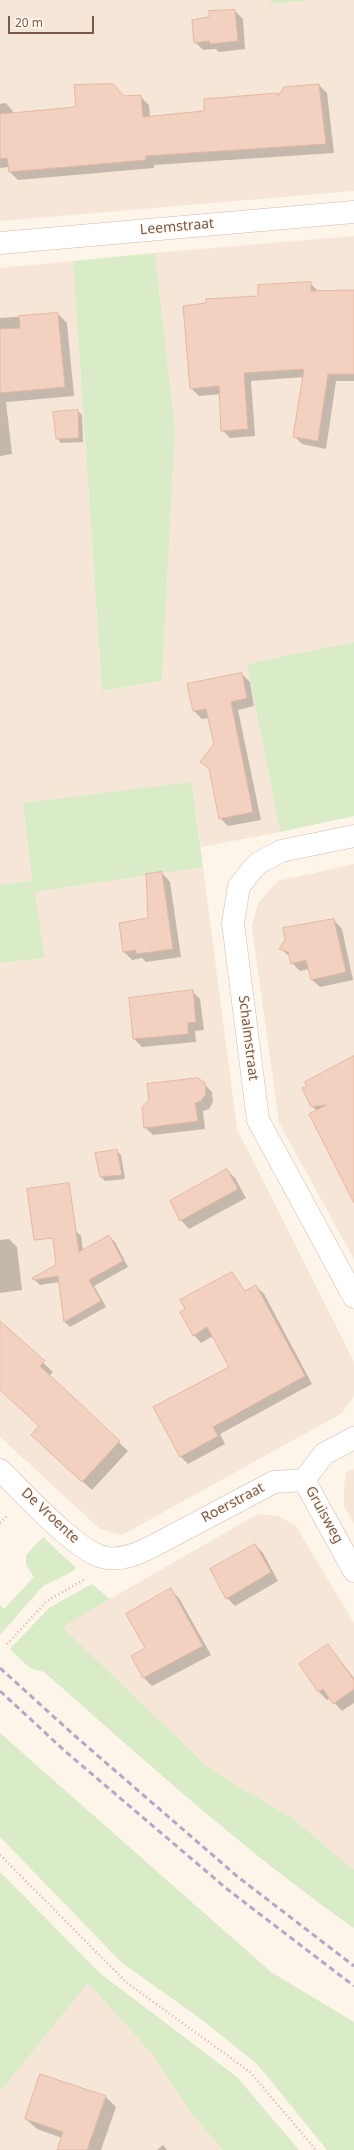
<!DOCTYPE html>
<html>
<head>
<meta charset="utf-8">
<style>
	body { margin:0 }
	#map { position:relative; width:354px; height:2150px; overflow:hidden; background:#fdf4ea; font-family:"Noto Sans",sans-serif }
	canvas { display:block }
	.scale { position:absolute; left:8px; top:16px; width:86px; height:18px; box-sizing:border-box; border:2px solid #79594c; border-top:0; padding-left:5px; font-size:12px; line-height:14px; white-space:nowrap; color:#79594c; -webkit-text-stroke:3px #fff9f1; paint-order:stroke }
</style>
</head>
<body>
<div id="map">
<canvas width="354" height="2150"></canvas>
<div class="scale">20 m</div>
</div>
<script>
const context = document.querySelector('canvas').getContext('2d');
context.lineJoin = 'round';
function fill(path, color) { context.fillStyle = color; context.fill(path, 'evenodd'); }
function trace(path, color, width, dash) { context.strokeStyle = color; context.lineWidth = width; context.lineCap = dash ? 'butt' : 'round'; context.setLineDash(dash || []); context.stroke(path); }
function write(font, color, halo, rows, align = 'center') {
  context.font = font + ' "Noto Sans",sans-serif'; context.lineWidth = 3; context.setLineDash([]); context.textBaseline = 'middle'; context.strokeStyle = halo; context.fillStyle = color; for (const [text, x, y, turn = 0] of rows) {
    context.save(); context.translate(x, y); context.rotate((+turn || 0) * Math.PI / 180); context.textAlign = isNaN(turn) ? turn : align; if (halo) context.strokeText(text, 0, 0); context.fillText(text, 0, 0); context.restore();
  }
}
fill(new Path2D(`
	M0,0H270L271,4L313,0H354V191L0,221Z
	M354,236V642L247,664L280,832L201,847L192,783L23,803L32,880L0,885V268L73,261L102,691L162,681L175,430L155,253Z
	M354,864V1259L279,1123L252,927L258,903L278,881Z
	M203,867L237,1129L354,1362V1396L342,1413L122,1535L100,1529L0,1437V963L45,958L35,892Z
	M354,1469V1524L344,1506V1487L346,1473Z
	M258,1514L278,1516L296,1526L354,1623V1870L292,1818L210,1769L61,1627Z
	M88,1983L153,2055L191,2113L223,2150H0V2092Z`), '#f5e6d8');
fill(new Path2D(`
	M270,0H313L271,4Z
	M155,253L175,430L162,681L102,691L73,261Z
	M354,642V816L280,832L247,664Z
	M192,782L203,867L35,892L45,958L0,963V885L32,880L23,803Z
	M43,1537L76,1568L70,1573L43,1586L0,1635V1605L4,1609L34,1577L26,1565V1555Z
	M92,1584L110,1599L62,1627L210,1769L292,1818L354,1870V1928C244,1851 144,1760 44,1672L30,1668L10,1649L49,1608Z
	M0,1733L271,1972L354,2022V2150H327L258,2065L205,2022L122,1963L0,1837Z
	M0,1872L101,1974L237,2077L299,2150H223L191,2113L153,2055L88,1983L0,2092Z`), '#d9ecc7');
fill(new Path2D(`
	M235,11L243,19L245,49L219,52L216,49L203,50L195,42L210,18V12Z
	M319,85L327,93L334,153L154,165V168L18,180L10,172L9,167L0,168V104L6,103L15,114L77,108L124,97L140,96L149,105L150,117L205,112L278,94L280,96Z
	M310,283L318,291H354V381H336L326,449L302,444L294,436L304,377L251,381L255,436L230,438L222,430L221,394L199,396L191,388L260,297Z
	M58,314L67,323L74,396L6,402L12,454L0,456V318Z
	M78,411L82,415L83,442L61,443L57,438Z
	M242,674L250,682L254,706L238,710L261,820L228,826L220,818L211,771L202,762L215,744L209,718L202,719L194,711Z
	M162,873L170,882L181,957L146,962L142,958L132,960L124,952L149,919Z
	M334,920L342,929L353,980L320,987L311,979L309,969L300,971L292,963L290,957L281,949Z
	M192,991L200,999L204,1030L195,1031L196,1042L142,1047L134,1039Z
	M354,1059V1202L317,1111L312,1106Z
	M204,1084L212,1092L213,1102L209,1109L203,1111L205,1129L153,1135L145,1127Z
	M117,1151L121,1155L125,1179L105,1181L101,1177Z
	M227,1170L235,1178L246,1198L189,1229L181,1220L172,1201Z
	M75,1230L81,1236L83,1251L109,1236L115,1242L128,1267L94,1286L106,1307L70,1327L65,1322L59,1282L40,1285L34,1279L57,1265Z
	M9,1239L17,1247L22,1290L0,1293V1240Z
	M232,1273L246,1292L256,1286L264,1294L312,1384L220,1434L225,1444L188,1464L180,1456L230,1367L213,1336L201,1343L194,1335Z
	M6,1328L53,1372L49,1376L128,1451L92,1490L42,1445L40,1427L0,1389V1333Z
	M255,1545L263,1553L278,1581L235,1606L227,1598Z
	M171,1590L179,1598L211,1655L152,1686L144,1678L132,1656L146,1648Z
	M328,1645L354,1678V1703L342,1711L330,1698L327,1700L319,1692L300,1664Z
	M106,2097L116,2107L101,2150H61L62,2138L37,2129L26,2119Z
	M163,2145L167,2150H157Z`), '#0003');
const building = new Path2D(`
	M235,10L238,41L210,44L209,41L194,43L192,20L209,17V11Z
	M113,84L124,96L141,95L143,117L204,111V99L278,93V96L284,87L319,84L326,144L146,156V160L9,172L7,158L0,159V114L76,107L74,85Z
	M311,282V291L354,290V374H328L318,441L293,437L304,369L244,373L248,429L221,431L219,386L190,389L183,306L206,303V299L258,296V285Z
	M58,313L65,387L0,393V329L20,328L19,316Z
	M78,410L79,438L56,439L53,412Z
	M242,673L247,698L231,702L253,812L219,819L209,768L200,762L214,744L206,709L193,711L187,684Z
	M162,872L173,949L136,954V950L123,952L119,923L148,918L146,874Z
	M334,919L346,972L311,980L306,960L291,964L288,952L279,949L285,940L283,928Z
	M193,990L196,1022L188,1023V1034L133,1039L129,998Z
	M354,1056V1203L309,1114L326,1105L311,1107L302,1088L307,1086L305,1082Z
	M198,1078L205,1083L206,1094L201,1101L195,1103L198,1121L144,1128L142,1108L149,1099L147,1084Z
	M117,1150L122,1175L100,1177L95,1153Z
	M227,1169L238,1189L180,1221L170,1201Z
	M69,1183L79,1252L109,1235L123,1261L89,1280L101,1301L64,1322L58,1276L33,1280L32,1278L56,1265L53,1238L34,1240L27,1189Z
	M232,1272L245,1291L256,1285L305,1376L213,1427L218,1436L180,1457L153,1407L229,1367L207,1327L193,1336L180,1312L185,1309L180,1300Z
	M0,1321L45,1361L40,1366L120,1441L82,1482L31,1435L39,1426L0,1390Z
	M255,1544L271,1572L226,1599L210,1569Z
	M171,1588L203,1646L143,1678L131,1656L145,1648L126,1614Z
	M328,1644L354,1680V1689L333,1704L323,1689L318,1692L299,1664Z
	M40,2074L106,2096L87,2150H57L63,2132L25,2119Z`);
fill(building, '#f3d1c1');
trace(building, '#e6b7a1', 1);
const minor = new Path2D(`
	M0,243L354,212
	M354,836L281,851L257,864L239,886L233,923L258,1120L354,1297
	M0,1470C23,1492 75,1550 103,1557C120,1562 140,1553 155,1545L274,1482L304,1480L324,1454L354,1438
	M304,1480L354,1571`);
trace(minor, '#d0bbae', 23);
trace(new Path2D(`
	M0,1523L8,1515
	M7,1644L47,1601L85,1579
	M0,1855L126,1982L250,2072L316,2150`), '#d9b4a3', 2.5, [1, 3]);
trace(minor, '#fff', 22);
trace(new Path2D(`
	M0,1668L75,1736L238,1877L354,1966
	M0,1691L66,1752L227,1889L354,1986`), '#b6a7c8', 3, [6, 4]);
write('14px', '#79594c', '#fff9f1', [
	["Leemstraat",177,227,-5],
	["Schalmstraat",248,1038,83],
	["Roerstraat",233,1503,-28],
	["Gruisweg",324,1515,61],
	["De Vroente",50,1516,43]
]);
</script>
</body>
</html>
